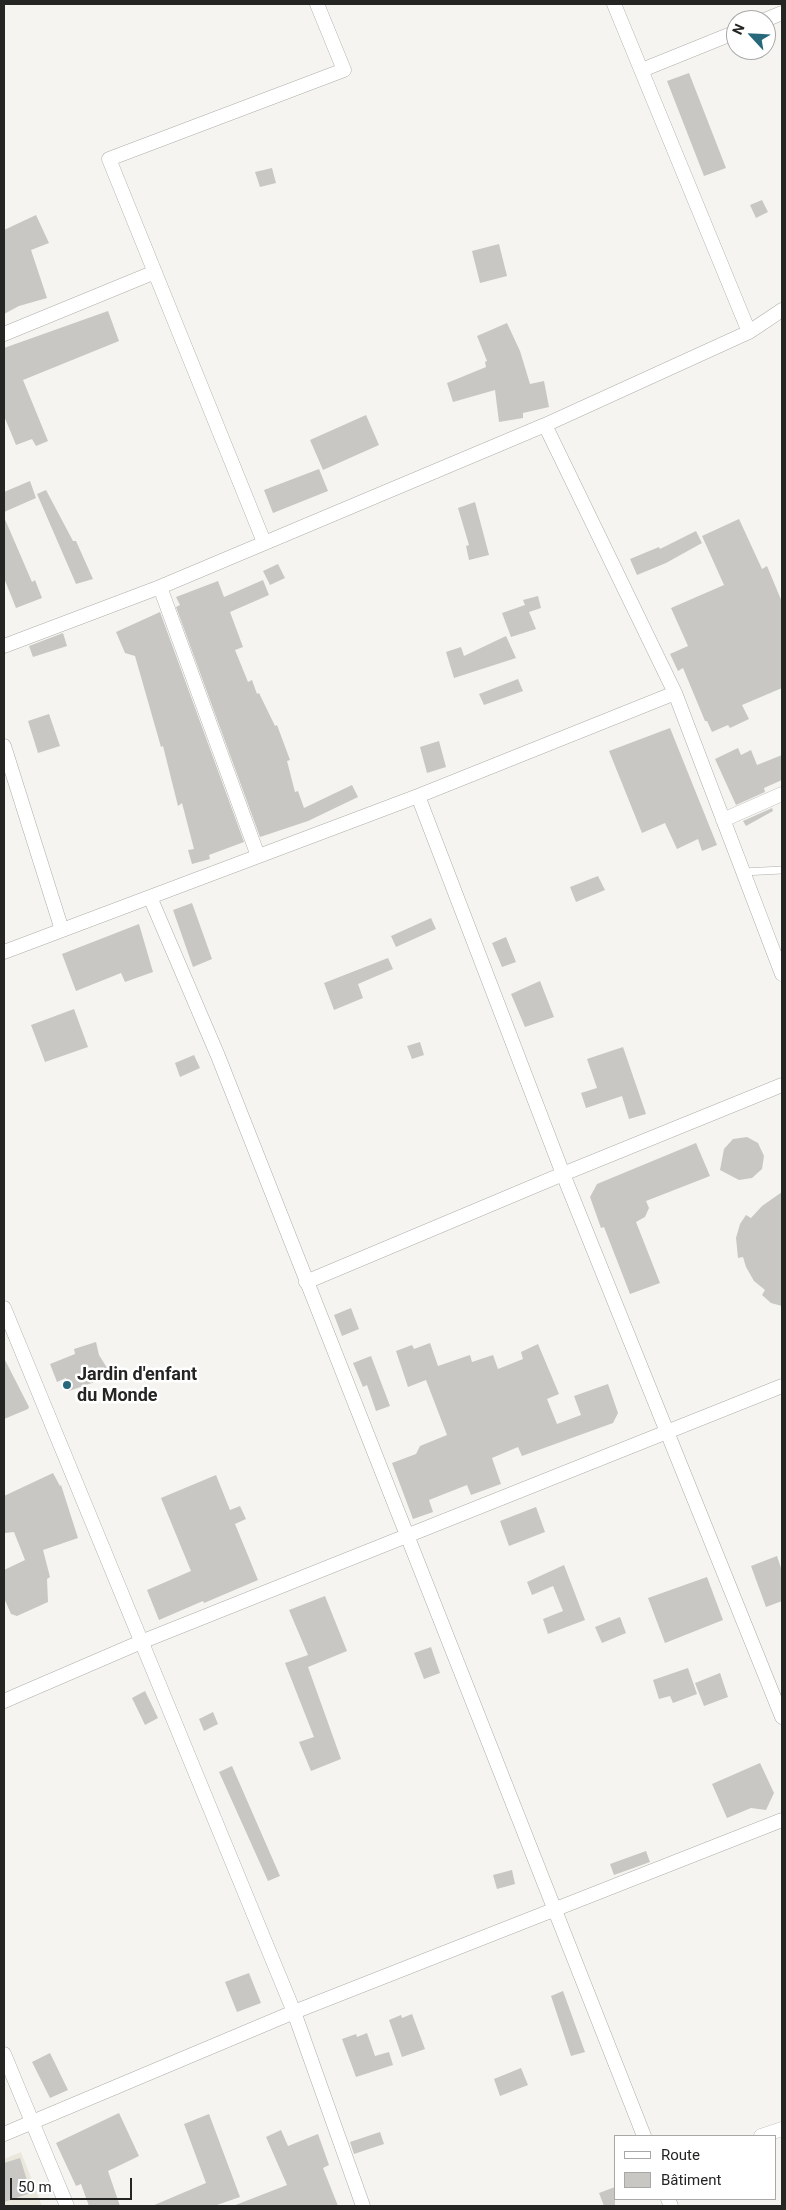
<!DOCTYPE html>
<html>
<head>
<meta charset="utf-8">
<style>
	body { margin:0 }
	#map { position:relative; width:786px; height:2210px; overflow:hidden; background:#f5f4f0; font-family:Roboto,sans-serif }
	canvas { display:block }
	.frame { position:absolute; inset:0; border:5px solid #252523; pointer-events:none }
	.legend { position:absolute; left:614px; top:2135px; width:162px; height:65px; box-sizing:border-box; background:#fff; border:1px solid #a8a8a7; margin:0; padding:6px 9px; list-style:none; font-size:15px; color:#252523 }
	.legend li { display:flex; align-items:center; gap:10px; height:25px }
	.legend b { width:25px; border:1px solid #a8a8a7 }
	.north { position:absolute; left:726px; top:10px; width:50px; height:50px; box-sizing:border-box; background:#fff; border:1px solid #a8a8a7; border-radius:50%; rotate:295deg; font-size:14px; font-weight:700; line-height:20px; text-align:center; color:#252523 }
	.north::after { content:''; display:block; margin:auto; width:18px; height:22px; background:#27687b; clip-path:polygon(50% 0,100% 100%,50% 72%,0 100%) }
	.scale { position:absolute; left:10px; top:2178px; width:122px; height:22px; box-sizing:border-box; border:2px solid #252523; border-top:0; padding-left:6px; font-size:15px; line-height:18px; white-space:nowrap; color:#252523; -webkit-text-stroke:4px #fff; paint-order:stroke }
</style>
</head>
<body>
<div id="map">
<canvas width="786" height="2210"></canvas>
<div class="frame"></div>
<ul class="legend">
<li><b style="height:6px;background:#fff"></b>Route</li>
<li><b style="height:14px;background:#c8c7c3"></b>Bâtiment</li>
</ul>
<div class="north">N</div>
<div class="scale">50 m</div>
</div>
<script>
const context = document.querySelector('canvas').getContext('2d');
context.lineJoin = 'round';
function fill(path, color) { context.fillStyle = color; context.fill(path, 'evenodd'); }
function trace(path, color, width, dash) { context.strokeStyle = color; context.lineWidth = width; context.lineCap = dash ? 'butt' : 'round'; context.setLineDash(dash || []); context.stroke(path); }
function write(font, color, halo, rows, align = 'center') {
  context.font = font + ' Roboto,sans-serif'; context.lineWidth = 5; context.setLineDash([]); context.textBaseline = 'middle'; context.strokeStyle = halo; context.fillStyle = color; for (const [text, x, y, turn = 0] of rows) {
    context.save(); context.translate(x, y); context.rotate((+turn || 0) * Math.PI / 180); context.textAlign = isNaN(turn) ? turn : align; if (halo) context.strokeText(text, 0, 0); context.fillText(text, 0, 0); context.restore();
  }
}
fill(new Path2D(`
	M21,2152L42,2206H4V2159Z`), '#eae7dc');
fill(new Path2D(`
	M689,73L726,168L704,176L667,81Z
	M272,168L276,183L260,187L255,172Z
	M762,200L768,212L756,218L750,205Z
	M36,215L49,243L31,250L47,298L19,306L4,314V230Z
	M499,244L507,276L480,283L472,251Z
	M108,311L119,341L23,380L48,441L36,446L32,439L16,445L4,416V348Z
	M507,323L520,351L530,384L544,381L549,407L523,413V418L499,422L495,390L453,402L447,383L486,367L485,362L487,361L477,336Z
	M366,415L379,445L323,470L310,440Z
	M319,469L328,491L273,513L264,490Z
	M30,481L36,498L4,512V492Z
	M46,490L73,541H76L93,579L76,584L37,494Z
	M475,502L489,555L469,560L466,546L469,545L458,508Z
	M4,517L32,582L35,580L42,598L16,608L4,578Z
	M739,519L762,569L767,566L782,602V688L742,705L749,719L730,728L728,725L712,732L707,721H705L683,668L678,671L670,654L688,646L671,608L724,585L702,536Z
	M696,531L702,543L666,563L637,575L630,559L659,547L660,549Z
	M278,564L285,578L270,585L263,571Z
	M263,580L269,595L230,612L243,647L235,650L248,682L252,680L257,694L259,693L275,726L277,725L290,760L287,761L295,792L298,791L304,808L352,785L358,797L308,821L260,837L176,607L180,605L176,597L218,581L224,597Z
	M538,596L541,608L529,612L536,629L511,637L502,613L525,605L523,600Z
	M160,612L244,842L209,855L210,859L192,864L188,850L194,849L182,803L178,806L163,746L161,747L135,656L125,653L116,632Z
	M63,633L67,646L33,657L29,646Z
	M506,636L516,658L454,678L446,652L461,647L464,656Z
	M518,679L523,691L484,705L479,694Z
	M49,714L60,746L38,753L28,721Z
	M670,728L717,845L702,851L698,839L677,849L665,823L642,833L609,751Z
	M439,741L446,767L427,773L420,747Z
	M738,748L741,755L751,750L757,765L782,755V780L764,788L765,792L736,805L715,759Z
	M772,808L773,811L746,826L743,821Z
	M598,876L605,890L576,902L570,887Z
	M192,903L212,959L193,967L173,910Z
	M431,918L436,929L396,947L391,936Z
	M139,924L153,972L125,982L121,973L76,991L62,954Z
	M506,937L516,962L502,967L492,943Z
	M388,958L393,969L358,984L363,998L334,1010L324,983Z
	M540,981L554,1017L525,1027L511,994Z
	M74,1009L88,1047L45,1062L31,1025Z
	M420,1042L424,1055L412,1059L407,1046Z
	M623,1047L646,1114L629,1119L622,1096L586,1108L581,1093L597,1088L587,1059Z
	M194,1055L200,1068L180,1077L175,1063Z
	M747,1137L758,1143L764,1156L762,1169L752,1178L739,1180L720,1170L724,1149L733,1139Z
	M696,1143L710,1176L646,1201L649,1208L645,1217L636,1222L660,1283L630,1294L604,1227L601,1228L590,1197L597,1184Z
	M782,1192V1306L771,1303L762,1295L765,1290L754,1281L746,1267L743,1257L738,1258L736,1238L740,1224L746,1215L751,1218L762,1206Z
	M351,1308L359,1329L342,1336L334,1315Z
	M96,1342L99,1355L112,1376L69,1391L66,1378L57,1382L50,1364L75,1354L74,1349Z
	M430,1343L438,1366L470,1355L472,1362L493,1355L498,1369L523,1359L521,1352L538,1344L559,1394L547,1399L557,1424L581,1415L574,1396L608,1384L618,1413L613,1423L522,1456L518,1447L492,1458L501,1484L471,1495L467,1485L429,1500L433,1512L413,1519L392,1463L416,1454L420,1446L447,1435L426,1380L408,1387L396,1351L412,1345L414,1349Z
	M371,1356L390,1406L376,1411L367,1385L363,1387L353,1363Z
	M4,1358L29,1407L28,1409L4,1419Z
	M53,1473L60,1486L61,1485L78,1538L43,1550L50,1577L47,1579L48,1602L17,1616L11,1614L4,1598V1570L25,1560L14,1532L5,1533L4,1496Z
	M216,1475L230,1510L240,1506L246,1519L235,1524L258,1580L204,1603L203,1601L159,1620L147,1590L191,1571L161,1498Z
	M536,1507L545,1532L509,1546L500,1521Z
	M777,1556L782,1571V1601L766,1607L751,1566Z
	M564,1565L585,1620L548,1634L543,1619L563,1611L553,1586L532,1595L527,1582Z
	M707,1577L723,1620L665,1643L648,1598Z
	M325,1596L347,1651L308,1667L341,1759L311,1771L299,1742L314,1737L285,1663L308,1655L289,1610Z
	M620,1617L626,1633L602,1643L595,1627Z
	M431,1647L440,1673L424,1679L414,1653Z
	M688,1668L697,1694L673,1703L670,1696L659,1699L653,1680Z
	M720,1673L728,1697L704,1706L695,1683Z
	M145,1691L158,1718L145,1725L132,1698Z
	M213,1712L218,1724L204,1731L199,1719Z
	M760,1763L774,1793L766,1810L751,1808L727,1818L712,1784Z
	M232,1766L280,1876L268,1881L219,1772Z
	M646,1851L650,1862L614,1875L610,1864Z
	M512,1870L515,1884L497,1889L493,1875Z
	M249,1973L261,2003L237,2012L225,1982Z
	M563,1991L585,2052L571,2056L551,1996Z
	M412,2014L425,2049L402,2057L389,2020L401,2015L402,2018Z
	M367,2033L375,2056L389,2052L393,2065L356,2077L342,2039L356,2034L357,2037Z
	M50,2053L68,2090L50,2098L32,2062Z
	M521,2068L528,2085L500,2096L494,2079Z
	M119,2113L139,2156L108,2171L120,2206H89L81,2184L76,2186L56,2143Z
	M209,2114L240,2197L214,2206H152L206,2183L184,2124Z
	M281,2130L288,2146L318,2134L329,2165L323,2168L338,2206H233L287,2185L266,2137Z
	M380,2132L384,2144L354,2154L350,2142Z
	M20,2158L31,2193L4,2202V2163Z
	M615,2187V2206H604L599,2193Z`), '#c8c7c3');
const lane = new Path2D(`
	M743,872L782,870`);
const street = new Path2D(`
	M614,4L749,332
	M765,20L782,13
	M642,70L736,32
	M4,334L155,272
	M545,425L675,693L782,974
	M264,542L109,159L344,70L317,4
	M160,587L258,856
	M4,646L160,587L545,425L749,332L782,310
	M4,746L62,930
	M418,796L563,1174L782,1717
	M723,820L782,794
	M150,897L218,1056L644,2136
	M4,952L418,796L675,693
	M306,1282L563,1174L782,1085
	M4,1308L294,2012L363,2206
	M4,1701L141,1642L782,1386
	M4,2054L67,2206
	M4,2134L294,2012L782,1820
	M761,2136L782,2129
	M668,2199L671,2206`);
trace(lane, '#afaeaa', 8);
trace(street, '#afaeaa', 15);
trace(lane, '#fff', 7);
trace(street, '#fff', 14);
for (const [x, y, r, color] of [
	[67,1385,5,"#27687b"]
]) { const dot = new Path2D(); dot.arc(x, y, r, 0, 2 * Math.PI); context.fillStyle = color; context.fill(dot); trace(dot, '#fff', 2); }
write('bold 18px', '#252523', '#fff', [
	["Jardin d'enfant",77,1375],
	["du Monde",77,1396]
], 'left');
</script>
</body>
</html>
